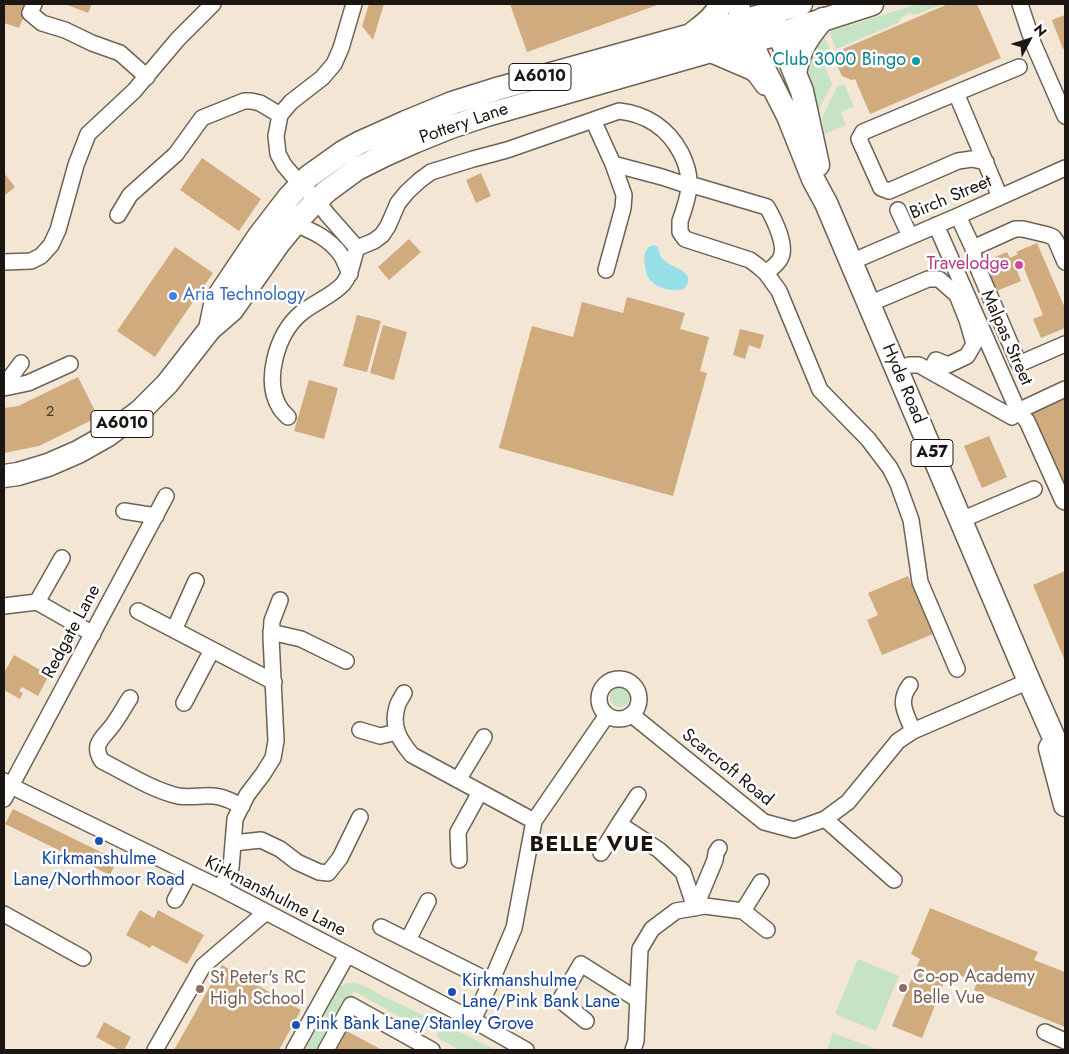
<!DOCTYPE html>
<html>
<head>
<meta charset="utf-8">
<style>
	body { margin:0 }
	#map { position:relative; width:1069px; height:1054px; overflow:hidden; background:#f3e6d5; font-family:Jost,sans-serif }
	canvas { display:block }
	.frame { position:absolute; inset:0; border:5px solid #1b1611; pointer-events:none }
	.north { position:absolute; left:1004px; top:15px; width:50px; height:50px; -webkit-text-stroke:4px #fff; paint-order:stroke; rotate:50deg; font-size:14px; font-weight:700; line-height:20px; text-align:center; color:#1b1611 }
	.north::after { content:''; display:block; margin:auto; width:18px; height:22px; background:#1b1611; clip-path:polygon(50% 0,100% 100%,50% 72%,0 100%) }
</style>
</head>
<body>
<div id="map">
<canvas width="1069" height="1054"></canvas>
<div class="frame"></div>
<div class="north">N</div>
</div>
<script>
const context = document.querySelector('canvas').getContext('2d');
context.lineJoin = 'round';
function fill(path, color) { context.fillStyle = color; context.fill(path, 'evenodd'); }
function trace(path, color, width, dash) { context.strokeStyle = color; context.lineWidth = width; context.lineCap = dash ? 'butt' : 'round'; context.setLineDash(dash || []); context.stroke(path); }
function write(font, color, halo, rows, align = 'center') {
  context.font = font + ' Jost,sans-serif'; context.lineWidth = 5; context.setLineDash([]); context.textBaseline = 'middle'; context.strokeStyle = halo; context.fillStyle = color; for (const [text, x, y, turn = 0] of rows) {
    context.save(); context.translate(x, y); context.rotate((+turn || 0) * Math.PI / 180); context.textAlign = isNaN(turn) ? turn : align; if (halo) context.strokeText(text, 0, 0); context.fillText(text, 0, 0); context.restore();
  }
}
fill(new Path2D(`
	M918,4H943L915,15L909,13L902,17L898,23L836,49L829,32Z
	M823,35L831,51L826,53L813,46Z
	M810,52L821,58L832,84L819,109L808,74L807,64Z
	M844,84L854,106L841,112L846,125L825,134L822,118L837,87Z
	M610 697a10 10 0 1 1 20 0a10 10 0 1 1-20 0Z
	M858,959L899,976L876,1031L835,1014Z
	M350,983C362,982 372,991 383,996C401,1005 419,1013 437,1022L432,1030L420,1024L418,1027L354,991L320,1050H305L339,988L344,984Z
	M442,1024L466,1035L495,1050H460L436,1037Z
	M833,1033L878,1050H827Z`), '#c6e3c3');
fill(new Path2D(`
	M654,245L658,247C659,253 660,257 665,261C672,268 699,272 684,289C674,292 657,289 650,280C645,274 642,256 647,249C649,246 651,246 654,245Z`), '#96dfe7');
fill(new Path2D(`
	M4,4H29L19,28L4,23Z
	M65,4H92L88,13Z
	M369,4H384L373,40L362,26Z
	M510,4H660L527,52Z
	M948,4H977L1001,58L870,114L855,79L852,80L842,76L836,63L841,53L844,51L843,49Z
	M1065,15V48L1063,49L1052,20Z
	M202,158L261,199L239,231L180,190Z
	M4,173L15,187L4,196Z
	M481,173L491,196L476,203L466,180Z
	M409,239L421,252L389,280L378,267Z
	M1037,243L1065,308V328L1041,338L1033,319L1043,315L1024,268L1017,271L1021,281L994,292L983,268L997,262L995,257L1007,252L1010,258L1018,254L1016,252Z
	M175,247L213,273L155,357L117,331Z
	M627,297L685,313L680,329L709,337L700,371L707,373L673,496L499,448L532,326L573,337L582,302L623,313Z
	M357,315L381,321L367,372L343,366Z
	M383,325L407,332L394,380L370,373Z
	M740,329L764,335L760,349L749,345L745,359L733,355Z
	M78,377L98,417L39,446L4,453V408L18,406Z
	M309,380L338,388L324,439L294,431Z
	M1065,398V494L1031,413Z
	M989,436L1007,477L982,488L964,446Z
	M1065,571V661L1033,585Z
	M908,576L933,634L882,655L867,620L878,615L868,593Z
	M14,655L49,675L38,696L22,687L19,691L23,693L20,699L4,690V673Z
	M13,809L117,860L110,875L5,824Z
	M930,908L1038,952L1034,960L1065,972V1027L974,990L977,982L946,970L945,974L947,975L922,1038L892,1026L920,959L911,954Z
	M140,910L154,918L158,910L204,935L187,964L152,945L150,948L126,935Z
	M222,965L301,1010L279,1050H174Z
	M104,1022L131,1037L124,1050H119L96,1037Z
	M343,1029L382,1050H332Z`), '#cfab7e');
const minor = new Path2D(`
	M34,4L30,13L42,23L65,30L92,43L120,53L147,77
	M354,4L341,48L334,64L322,78L291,102L280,115L276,136L278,154L284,165L294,177L317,200L327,214L357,248
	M1020,4L1033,43L1065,116
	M956,93L1019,67
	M593,120L613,164L624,195L623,208L606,270
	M986,162L972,159L958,161L889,191L881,188L859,139L863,132L956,93L1000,197
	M613,164L662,177L689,186H696L767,207C774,219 788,247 780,259C777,265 770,269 766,273
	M898,210L910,236
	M118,215L130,195L176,154L202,118L244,101H251L260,103L280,115
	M958,216L973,248L974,259L1019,364L1065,344
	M295,224C313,231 330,239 341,255C345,261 347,268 350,274
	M936,225L1018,411L1027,421L1063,501L1065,502
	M973,248L1015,229H1023L1048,235L1053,237L1056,241L1065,262
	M4,262L31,261L41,256L51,245L58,230L76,165L88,134L134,91L178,39L213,4
	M851,262L958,216L1065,168
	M869,304L928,279H939L957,295L967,320L974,344L967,356L948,365L936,360L930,371
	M897,370L909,365H919L1012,417L1018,411L1065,389
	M4,386L21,363
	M4,388L28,383L70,364
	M288,417C285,414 282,411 280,408C263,381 277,335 299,315C312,303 331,297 343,284C352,273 352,261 357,248L374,241L382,235L388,226L398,203L407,192L420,180L431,172L473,159L507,150L619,111C646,114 668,128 681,153C686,163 690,175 689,187C688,198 684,210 680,221V232L685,239L750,260L758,266L766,273L779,291L820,390L868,439L890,468L898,484L911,520L920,582L957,669
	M124,511L156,516
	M961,520L1034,489
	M37,602L62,558
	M4,606L37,602L93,634
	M138,611L274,682
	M174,630L196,581
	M271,632L301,639L346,661
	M599 699a20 20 0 1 1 40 0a20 20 0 1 1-40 0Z
	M910,685C897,702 906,713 913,731
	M404,693C402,697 398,702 397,707C391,727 400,741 412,755L534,821
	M130,698C124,707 119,717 112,726C103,738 91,744 102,761C126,773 152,790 178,796C192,798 201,795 213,796C223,796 233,802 242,806
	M184,703L212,650
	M632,715L764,822L794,830L825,819L848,802L898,741L913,731L1029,681
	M360,730L380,736L397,732
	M458,780L484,737
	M4,781L11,786L220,888L473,1020L526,1050
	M4,799L166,496
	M825,819L894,880
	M619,824L638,795
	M233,843L261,840L280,849L297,862L319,872L328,873L340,858L360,817
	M601,853L619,824L659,850L683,872L695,908
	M459,860L458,832L480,792
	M220,888L231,868L235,819L247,795L263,774L273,758L276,741L271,637L272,621L280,600
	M175,900L189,874
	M695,908L715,860L716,853L719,848
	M743,911L761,882
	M4,914L83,958
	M381,927L491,982
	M408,940L428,901
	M473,1020L491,982L514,928L534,821L607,715
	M586,1021L560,1000L581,964L638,1000
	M1045,1032L1065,1041
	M155,1050L203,966L265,913
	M294,1050L347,955
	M326,1050L351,1005L432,1050
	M633,1050L636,1041L640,949L652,929L676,911L705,906L743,911L767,930`);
const highway = new Path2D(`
	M737,4L758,57L788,116L813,179L826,203L1029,681L1065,763
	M774,22L802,91L818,165
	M692,34C702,26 716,17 720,4
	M711,51L753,69L758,73L766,84
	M795,73C800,48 807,38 823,19
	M210,329L216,300L259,236L289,197L308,177L343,152L359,143L406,122L452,103L500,88L691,35L719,28L801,4
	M4,476L18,474L48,465L78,452L108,435L140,411L167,384L210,329L232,310L279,243L298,220L317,200L327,191L357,169L385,155L414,142L451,127L487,115L711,51L779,34L872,4
	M1050,748L1065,805`);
trace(minor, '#6e6254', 18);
trace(highway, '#6e6254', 25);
trace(minor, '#fff', 15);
trace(highway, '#fff', 22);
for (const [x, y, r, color] of [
	[916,61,5,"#0f9aa8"],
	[1019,265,5,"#d1479c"],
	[173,296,5,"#3f7fe0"],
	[99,841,5,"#1a4fb4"],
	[903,988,5,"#8d6e63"],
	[200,989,5,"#8d6e63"],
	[452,992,5,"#1a4fb4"],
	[296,1025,5,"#1a4fb4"]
]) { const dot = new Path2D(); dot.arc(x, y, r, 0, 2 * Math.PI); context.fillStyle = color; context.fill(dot); trace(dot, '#fff', 2); }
write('15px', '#483b2c', null, [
	["2",50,412]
]);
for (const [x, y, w] of [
	[540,77,62],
	[122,424,62],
	[932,453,42]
]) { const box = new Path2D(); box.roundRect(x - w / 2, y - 13.5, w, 27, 4); context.fillStyle = '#fff'; context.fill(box); trace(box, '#1b1611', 1); }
write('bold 16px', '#1b1611', null, [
	["A6010",540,77],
	["A6010",122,424],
	["A57",932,453]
]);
write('18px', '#0d838f', '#fff', [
	["Club 3000 Bingo",906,61]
], 'right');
write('18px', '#1b1611', '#fff', [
	["Pottery Lane",464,124,-19],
	["Birch Street",951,198,-23],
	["Malpas Street",1006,338,66],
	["Hyde Road",903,384,67],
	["Redgate Lane",72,632,-62],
	["Scarcroft Road",727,768,39],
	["Kirkmanshulme Lane",275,897,27]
]);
write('18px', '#b23c85', '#fff', [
	["Travelodge",1009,265]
], 'right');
write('18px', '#366cbe', '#fff', [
	["Aria Technology",183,296]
], 'left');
write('18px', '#164399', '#fff', [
	["Kirkmanshulme",99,860,"center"],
	["Lane/Northmoor Road",99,881,"center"],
	["Kirkmanshulme",462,982],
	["Lane/Pink Bank Lane",462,1003],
	["Pink Bank Lane/Stanley Grove",306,1025]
], 'left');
write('18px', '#785e54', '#fff', [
	["Co-op Academy",913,978],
	["Belle Vue",913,999],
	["St Peter's RC",210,979],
	["High School",210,1000]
], 'left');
context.letterSpacing = '1px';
write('bold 22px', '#1b1611', '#fff', [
	["BELLE VUE",592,846]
]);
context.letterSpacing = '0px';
</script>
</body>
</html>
